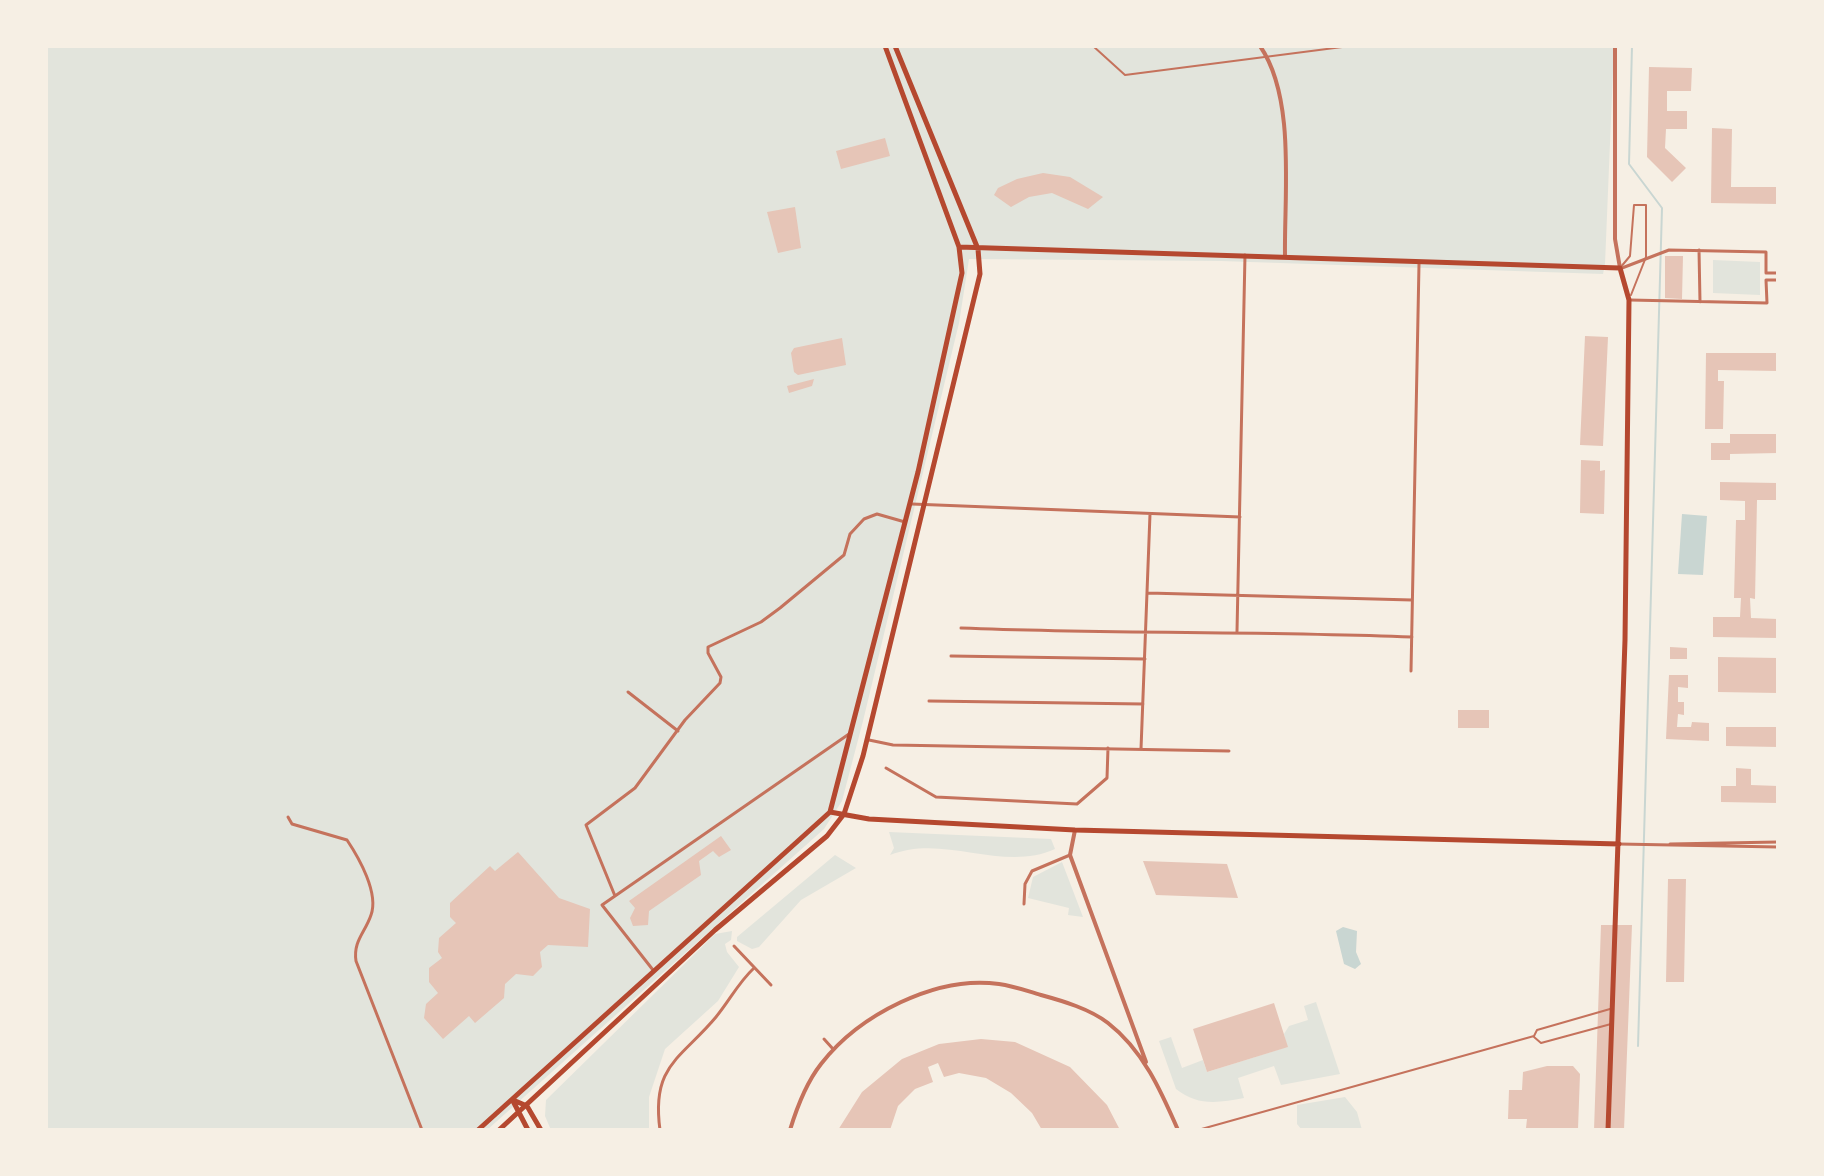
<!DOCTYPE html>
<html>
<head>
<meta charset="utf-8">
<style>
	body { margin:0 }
	#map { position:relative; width:1824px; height:1176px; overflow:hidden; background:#f6efe4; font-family:"Fira Sans Condensed",sans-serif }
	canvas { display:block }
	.frame { position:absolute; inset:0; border:48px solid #f6efe4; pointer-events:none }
</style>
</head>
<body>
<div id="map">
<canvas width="1824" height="1176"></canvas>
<div class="frame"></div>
</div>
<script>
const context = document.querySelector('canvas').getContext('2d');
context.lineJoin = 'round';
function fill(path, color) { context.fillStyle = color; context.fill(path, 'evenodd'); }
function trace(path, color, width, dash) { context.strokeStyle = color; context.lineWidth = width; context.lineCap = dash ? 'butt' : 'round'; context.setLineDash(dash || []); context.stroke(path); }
fill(new Path2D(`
	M46,46H1614L1605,264L1603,274L1221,261L969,259L959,323L863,721L842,801L824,829L487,1130H46Z
	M1713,260L1760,262V295L1713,293Z
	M889,832L1051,839L1055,849C1002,873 944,833 890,855L894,848Z
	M835,855L856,868L801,900L759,947L752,949L737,941V937Z
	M1062,862L1083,917L1068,915L1069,908L1028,898L1033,877Z
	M732,931L731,940L725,944L727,952L739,967L718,1001L665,1049L649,1097V1130H551L545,1116L546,1100L715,934Z
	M1316,1002L1340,1074L1281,1085L1274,1066L1238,1078L1244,1098C1218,1103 1197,1106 1176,1089L1159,1041L1171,1037L1182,1068L1203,1060L1207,1072L1287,1047L1284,1034L1289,1026L1308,1020L1304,1006Z
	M1345,1097L1357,1112L1362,1130H1302L1297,1124V1105Z`), '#e2e4dc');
fill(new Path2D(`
	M1682,514L1707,516L1703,575L1678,574Z
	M1343,927L1357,931L1356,952L1361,964L1355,969L1344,964L1336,931Z`), '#c9d6d2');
trace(new Path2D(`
	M1632,46L1629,164L1662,208L1638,1046`), '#c9d6d2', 2);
fill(new Path2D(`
	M1649,67L1692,68L1691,91H1667V111H1687V129H1666L1665,148L1686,168L1672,182L1647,157Z
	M1712,128L1732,129L1731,187H1778V204L1711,203Z
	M885,138L890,156L841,169L836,151Z
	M1043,173L1070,177L1103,197L1088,209L1052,193L1029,197L1011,207L994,195L998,188L1017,179Z
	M795,207L801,248L778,253L767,212Z
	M1665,256H1683L1682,299L1665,298Z
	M1585,336L1608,337L1603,446L1580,445Z
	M842,338L846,365L798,375L794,372L791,353L794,348Z
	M1706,353H1778V371L1718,370V381H1724L1723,429H1705Z
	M814,379L812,386L789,393L787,386Z
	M1730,434H1778V453L1730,454V460H1711V443H1730Z
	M1581,460L1600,461V471L1605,470L1604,514L1580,513Z
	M1720,482L1778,483V500H1757L1755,599L1750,598L1751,618L1778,619V638L1713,637V617H1740L1741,598H1734L1736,520H1745V501L1720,500Z
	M1670,647L1687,648V659H1670Z
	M1718,657L1778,658V693L1718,692Z
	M1669,675H1688V688L1678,687V702H1684V715L1678,714L1677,727H1691L1692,722L1709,723V741L1666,739Z
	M1458,710H1489V728H1458Z
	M1726,727H1778V747L1726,746Z
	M1736,768L1751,769V785L1778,786V803L1721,802V786H1736Z
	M721,836L731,850L719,857L713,851L699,861L701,875L649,911L648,925L633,926L630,918L635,908L629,901Z
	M518,852L559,898L590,909L588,947L548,945L540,952L542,967L533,976L516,974L505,984L504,998L475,1023L469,1016L443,1039L424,1018L426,1004L438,993L429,982V968L442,958L438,952L439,938L456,923L450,917V903L490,866L495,871Z
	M1143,861L1227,864L1238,898L1156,895Z
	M1668,879H1686L1684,982H1666Z
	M1601,925H1632L1624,1130H1594Z
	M1274,1003L1288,1047L1207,1072L1193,1029Z
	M981,1039L1015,1042L1070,1067L1107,1105L1120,1130H1042L1032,1113L1011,1093L986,1078L959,1073L944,1077L938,1063L928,1067L933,1082L915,1089L898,1106L890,1130H838L862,1092L902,1059L939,1044Z
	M1547,1066H1573L1580,1074L1578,1129L1526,1128L1527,1119H1508L1509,1090H1522L1523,1072Z`), '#e6c5b7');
trace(new Path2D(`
	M1093,46L1125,75L1350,46
	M1620,268L1630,256L1634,205H1646V257L1631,295
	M1534,1037L1541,1043L1611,1024
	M1198,1130L1534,1036L1537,1030L1610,1009`), '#c5725c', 2);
trace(new Path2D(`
	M1699,250L1700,302
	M1622,268L1669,250L1766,252V273H1778
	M1630,300L1767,303L1766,280H1778
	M912,504L1240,517
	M1148,593L1412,600
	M961,628C1111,634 1261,631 1412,637
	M1237,631L1245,255
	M951,656L1145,659
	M1411,671L1419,264
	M628,692L678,731
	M929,701L1143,704
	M869,740L893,745L1229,751
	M1141,749L1150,514
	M886,768L936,797L1077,804L1107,778L1108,748
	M288,817L292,824L347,840C359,858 379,893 371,915C365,933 353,941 356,961L422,1130
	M1619,844L1778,847
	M1670,844L1778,842
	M615,896L586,825L635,788L685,720L720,683L721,677L708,653V647L761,622L780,608L844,555L850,534L864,519L877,514L905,522
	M1024,904L1025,884L1032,871L1070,855
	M734,946L771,985
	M653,970L602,905L849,734
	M824,1039L833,1049
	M660,1130C651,1065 681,1059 716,1017C730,1000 738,983 754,968`), '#c5725c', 3);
trace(new Path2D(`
	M1260,46C1296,98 1284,194 1285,256
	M1615,46V239L1620,268
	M1075,830L1070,855L1146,1062
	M790,1130C797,1107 806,1083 821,1064C859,1015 936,975 999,984C1014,986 1027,991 1041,995C1063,1001 1090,1009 1108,1023C1143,1050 1161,1091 1178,1130`), '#c5725c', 4);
trace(new Path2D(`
	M959,247L1620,268L1629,300L1625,640L1608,1130
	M830,812L869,819L1075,830L1619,844
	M513,1100L527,1106L541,1130
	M513,1101L528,1130
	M478,1130L830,812L918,472L962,273L959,247L885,46
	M499,1130L715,930L827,836L844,814L863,756L980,274L978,249L895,46`), '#b5482f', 5);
</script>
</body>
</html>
